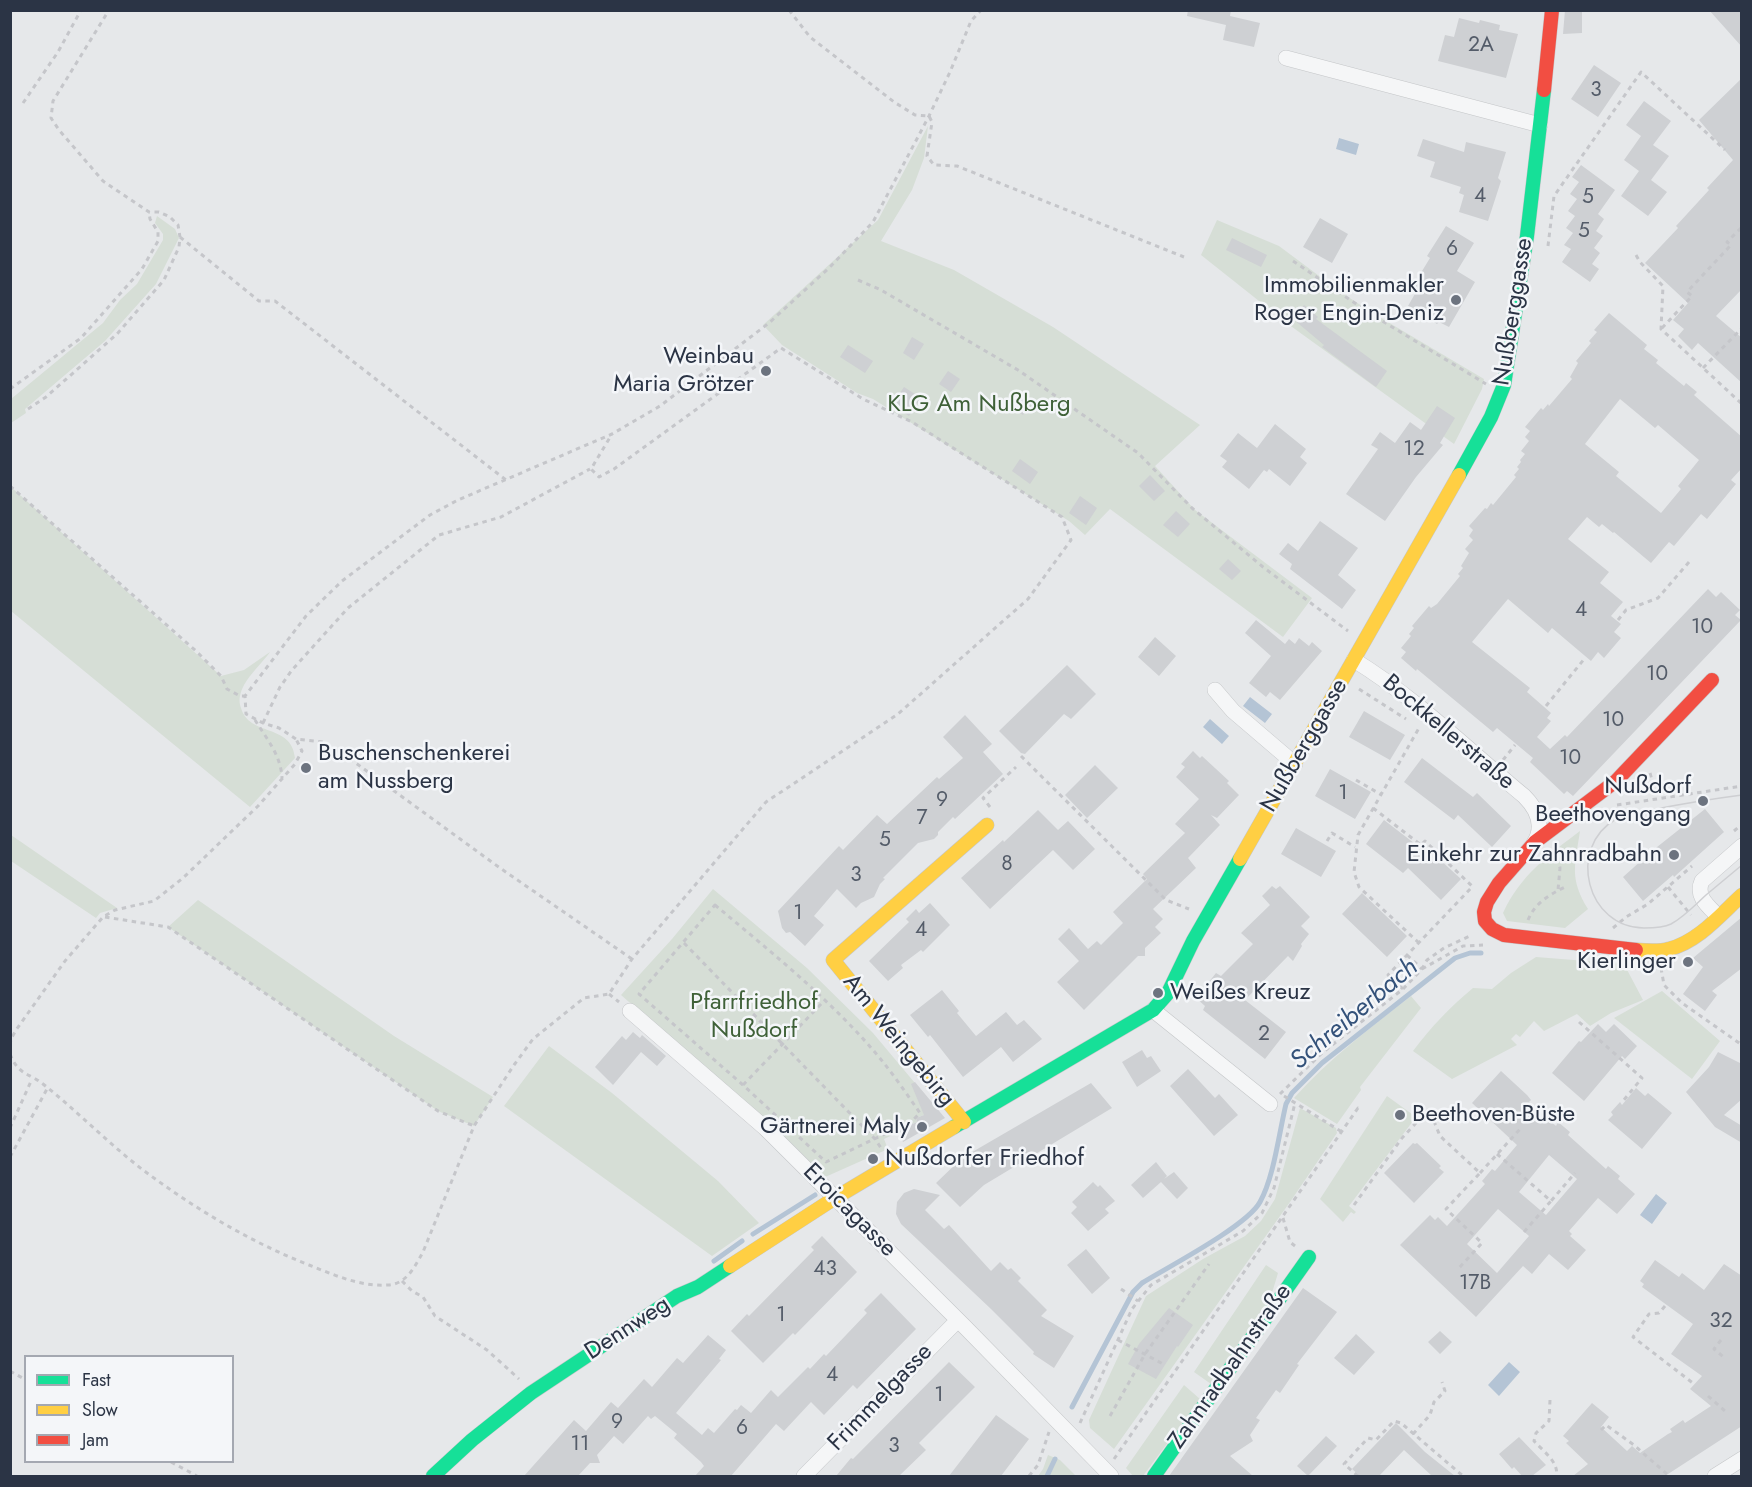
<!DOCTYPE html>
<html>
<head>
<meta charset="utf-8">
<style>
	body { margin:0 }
	#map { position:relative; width:1752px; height:1487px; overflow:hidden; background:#e6e8ea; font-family:Jost,sans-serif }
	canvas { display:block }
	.frame { position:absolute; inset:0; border:12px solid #2b3445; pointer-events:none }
	.legend { position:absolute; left:24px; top:1355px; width:210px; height:108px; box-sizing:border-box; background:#f4f6f9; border:2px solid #a4a8b1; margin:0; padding:8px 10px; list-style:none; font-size:18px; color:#2b3445 }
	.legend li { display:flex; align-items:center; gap:12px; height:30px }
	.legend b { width:30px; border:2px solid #a4a8b1 }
</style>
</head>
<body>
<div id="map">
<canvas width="1752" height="1487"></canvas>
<div class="frame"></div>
<ul class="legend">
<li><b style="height:8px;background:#16e098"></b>Fast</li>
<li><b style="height:8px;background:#ffcf43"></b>Slow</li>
<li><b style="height:8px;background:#f24e42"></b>Jam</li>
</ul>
</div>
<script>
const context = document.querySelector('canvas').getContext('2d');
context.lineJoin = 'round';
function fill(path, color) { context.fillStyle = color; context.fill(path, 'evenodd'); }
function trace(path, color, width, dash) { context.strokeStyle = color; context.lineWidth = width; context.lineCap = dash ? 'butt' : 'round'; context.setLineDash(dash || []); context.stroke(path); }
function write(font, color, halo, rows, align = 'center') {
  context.font = font + ' Jost,sans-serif'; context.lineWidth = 5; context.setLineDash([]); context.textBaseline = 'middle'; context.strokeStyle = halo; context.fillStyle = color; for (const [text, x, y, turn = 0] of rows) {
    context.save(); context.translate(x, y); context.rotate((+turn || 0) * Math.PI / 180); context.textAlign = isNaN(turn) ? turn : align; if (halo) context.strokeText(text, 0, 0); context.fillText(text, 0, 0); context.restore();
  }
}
fill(new Path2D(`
	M928,126L924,158L912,190L881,241L954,270L1053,327L1200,425L1155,466L1195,510L1312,598L1283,637L1110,509L1085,535L1069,521L873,399L857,393L782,345L763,325L878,220Z
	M157,216L175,229L179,238L156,284L105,341L25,409L26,413L11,423V399L103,323L120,300L137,284L163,240V234L155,223Z
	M1217,220L1279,246L1342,293L1376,315L1484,379L1482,389L1454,444L1288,324L1201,255Z
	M10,486L221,676L244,670L270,652C262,663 250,674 244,685C240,693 238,700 241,708C249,737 292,723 295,758L250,807L11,611Z
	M1580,831C1575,865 1569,878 1588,909L1565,928L1507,921L1503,913C1520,876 1548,855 1580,831Z
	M10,835H11L117,908L100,913L96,918L11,861Z
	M713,889L807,968L873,1033L930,1101L924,1115L916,1118L917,1122L898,1130L899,1132L884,1139L888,1149L823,1178L725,1086L621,995L672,939Z
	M198,900L394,1036L493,1097L474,1126L438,1111L168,927Z
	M1536,957L1624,964L1643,1000L1611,1013L1590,1026L1577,1014L1544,1031L1534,1021L1520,1037L1516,1034L1511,1039L1517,1045L1452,1079L1413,1051C1431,1027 1450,1007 1473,988L1492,989L1511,973Z
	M1662,991L1720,1041L1692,1079L1614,1018Z
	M1411,996L1421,1008L1360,1087L1361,1090L1337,1124L1294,1098C1329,1059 1370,1028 1411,996Z
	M549,1046L612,1093L718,1181L759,1223L712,1256L504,1106Z
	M1387,1096L1416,1117L1349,1206L1356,1212L1354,1214L1351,1212L1343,1222L1320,1199Z
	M1300,1108L1336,1128L1337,1133L1290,1202L1114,1449L1090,1428L1089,1420L1146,1296L1203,1259L1245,1236L1261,1221L1275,1199Z
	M1266,1265L1278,1273L1269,1303L1211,1384L1194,1372Z
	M1184,1385L1200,1399L1143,1476H1133L1126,1468Z
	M1048,1455L1060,1460L1076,1476H1038L1043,1469Z`), '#d6ded6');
fill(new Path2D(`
	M1339,138L1359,144L1356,155L1336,149Z
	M1250,697L1272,714L1265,723L1243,706Z
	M1210,719L1229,736L1222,744L1203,727Z
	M1656,1194L1667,1203L1652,1224L1640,1215Z
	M1509,1362L1520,1372L1499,1396L1488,1385Z`), '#b4c4d5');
trace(new Path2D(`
	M753,1234L815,1195
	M714,1261L742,1241
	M1072,1407L1133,1292L1142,1283C1168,1267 1247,1226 1260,1202C1274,1177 1279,1133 1286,1104L1292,1093L1322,1063L1455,958L1470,953H1481
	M1047,1476L1055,1459`), '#b4c4d5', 5);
fill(new Path2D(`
	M1188,10H1231L1230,16L1260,23L1254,47L1223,40L1226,25L1187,16Z
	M1565,10H1582V33L1563,34Z
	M1709,10H1742V47Z
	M1459,18L1479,23L1480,20L1500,25L1499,30L1518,34L1506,78L1438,61L1445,35L1454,37Z
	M1594,65L1621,83L1598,117L1571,99Z
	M1742,78V289L1716,316L1742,338V383L1698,343L1692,350L1678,336L1684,329L1673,320L1688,303L1645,263L1678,228L1676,226L1709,190L1707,188L1733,160L1699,120Z
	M1644,101L1671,121L1653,145L1669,156L1651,180L1667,192L1648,216L1621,196L1639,171L1624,160L1641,136L1626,125Z
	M1423,139L1464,152L1466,142L1506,152L1498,178L1501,181L1488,221L1459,212L1464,195L1459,193L1461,187L1430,177L1435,162L1417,156Z
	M1581,165L1615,190L1598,214L1604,219L1596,231L1603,236L1594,248L1600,253L1592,264L1599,269L1590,282L1562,262L1571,249L1564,245L1573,233L1566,228L1575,216L1568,211L1577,199L1570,194L1579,182L1572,177Z
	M1320,218L1348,234L1332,263L1303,247Z
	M1446,226L1474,243L1457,271L1475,282L1449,327L1439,322L1437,324L1408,306L1416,292L1411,289L1430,258L1427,256Z
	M1232,238L1267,255L1261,267L1226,250Z
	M1304,305L1318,317L1316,319L1387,371L1376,387L1322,347L1324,345L1293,319Z
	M1609,313L1647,345L1644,349L1658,360L1656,363L1684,386L1686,383L1697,392L1694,395L1742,437V468L1731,480L1736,484L1707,519L1701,514L1674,546L1669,542L1651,563L1614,532L1613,533L1602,524L1599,527L1587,517L1568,539L1609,572L1600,583L1623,602L1611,616L1621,624L1614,632L1621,638L1604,658L1598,652L1591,661L1552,628L1548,633L1508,599L1472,642L1530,688L1527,692L1551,713L1547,718L1551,721L1537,737L1550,749L1565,735L1567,737L1708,589L1716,597L1721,592L1740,610L1735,615L1741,620L1573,796L1567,791L1564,794L1530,762L1533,758L1497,728L1493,732L1417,669L1416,671L1401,658L1406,652L1401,648L1411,636L1409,634L1414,628L1412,626L1429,606L1431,608L1437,604L1460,576L1458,574L1463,568L1461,566L1469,553L1465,549L1473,540L1469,536L1473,530L1469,526L1485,508L1487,509L1491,503L1493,505L1516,477L1514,475L1519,469L1517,467L1521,462L1520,460L1525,454L1521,451L1529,441L1525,437L1530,431L1525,427L1541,408L1543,410L1548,404L1549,406L1572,379L1570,377L1578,363L1576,361L1591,343L1589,341L1597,332L1594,330ZM1620,399L1655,428L1658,425L1699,460L1678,486L1681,489L1661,513L1616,476L1619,472L1585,444Z
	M912,337L924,344L914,360L903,353Z
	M848,345L873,361L865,373L840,357Z
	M948,371L960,379L951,392L939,384Z
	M904,387L921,398L909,416L892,405Z
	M1020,394L1032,403L1023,415L1011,406Z
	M1437,406L1455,418L1440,443L1443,445L1416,477L1385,521L1346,494L1378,449L1371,445L1380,432L1395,443L1410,422L1421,430Z
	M1275,424L1306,449L1300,457L1307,463L1290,486L1269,469L1267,472L1264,470L1249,489L1222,467L1227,461L1220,456L1238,433L1257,448Z
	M1020,459L1038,472L1030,484L1012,471Z
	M1150,475L1165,491L1154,501L1139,486Z
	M1080,496L1097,508L1086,525L1069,513Z
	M1176,511L1190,524L1178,537L1163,525Z
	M1320,521L1358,548L1338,575L1356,590L1342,609L1290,569L1292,564L1279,554L1288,543L1298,551Z
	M1228,559L1241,571L1232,580L1219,569Z
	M1256,620L1285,644L1289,639L1295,644L1299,638L1309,646L1312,642L1322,651L1280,700L1270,692L1266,697L1249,683L1271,656L1245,633Z
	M1155,637L1176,656L1159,676L1138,657Z
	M1067,665L1096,694L1071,719L1064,714L1025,754L1021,753L999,731Z
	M1364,711L1405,735L1390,760L1349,737Z
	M965,715L992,744L983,752L1003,774L955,819L953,817L938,832V835L934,839L918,843L883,878L885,879L880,884L874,897L861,903L856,908L837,889L814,916L824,925L805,946L790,932L786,933L782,928L778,911L839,846L843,850L877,815L887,824L937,777L939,779L963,758L943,737Z
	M1193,751L1200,758L1202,756L1229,781L1227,783L1239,795L1217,818L1211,815L1220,825L1188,858L1196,868L1153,909L1163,919L1155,927L1161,933L1145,948V956H1138L1084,1010L1057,982L1079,961L1058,939L1069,928L1088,949L1097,941L1101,945L1123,923L1113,912L1147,879L1143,874L1185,833L1175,824L1199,799L1176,777L1185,767L1181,764Z
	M1422,758L1473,797L1477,793L1511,826L1492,847L1458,815L1454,820L1404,782Z
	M1095,765L1118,788L1087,818L1065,795Z
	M1330,769L1371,792L1355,819L1315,796Z
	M1705,809L1724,832L1674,877L1673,875L1643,901L1623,877L1652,851Z
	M1038,810L1058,830L1068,821L1095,849L1073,870L1053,850L990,909L961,878L1003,840L1004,842Z
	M1384,820L1423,850L1426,847L1461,879L1441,900L1408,868L1403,873L1366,844Z
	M1296,828L1336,851L1321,877L1281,854Z
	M1272,886L1276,889L1280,886L1310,917L1301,926L1309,934L1301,944L1302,946L1293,961L1288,956L1245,1000L1286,1032L1265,1059L1203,1010L1205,1006L1196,998L1216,973L1221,976L1253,944L1241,933L1270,905L1262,896Z
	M1362,893L1407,936L1387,957L1342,914Z
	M930,903L950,925L923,952L921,950L901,965L903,968L888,981L869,961L909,922L906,919L916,909L919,913Z
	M1742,917V968L1712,991L1717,995L1705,1011L1683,994L1703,967L1693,958Z
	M942,990L959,1011L957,1013L976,1036L1006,1012L1017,1025L1024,1020L1042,1039L1013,1062L1001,1047L963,1077L930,1035L928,1037L910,1015Z
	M1598,1024L1606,1032L1614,1024L1637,1046L1625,1059L1622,1056L1584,1101L1552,1073L1579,1041L1581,1042Z
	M633,1032L640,1038L642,1035L666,1056L657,1066L641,1052L613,1085L595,1067L622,1036L626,1040Z
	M1142,1050L1147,1058L1151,1056L1161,1071L1137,1087L1122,1062Z
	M1718,1052L1742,1064V1099L1724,1115L1742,1126V1143L1715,1127L1686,1092L1709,1067Z
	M1188,1069L1215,1098L1219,1094L1238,1115L1214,1136L1170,1086Z
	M1501,1071L1527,1095L1531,1100L1529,1102L1556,1126L1558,1122L1570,1132L1568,1135L1606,1169L1608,1166L1620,1176L1618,1179L1635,1194L1617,1214L1598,1198L1569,1231L1572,1234L1570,1236L1586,1250L1568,1270L1549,1254L1532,1274L1523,1266L1476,1317L1400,1245L1430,1215L1435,1220L1438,1217L1447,1226L1485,1184L1482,1181L1492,1169L1495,1171L1517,1145L1472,1103ZM1549,1155L1577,1179L1546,1215L1519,1192ZM1498,1209L1529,1236L1497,1273L1467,1244Z
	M915,1082L945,1118L903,1142L898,1130L917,1122L916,1118L924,1115L911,1084Z
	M1091,1083L1112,1108L984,1185L960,1207L936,1183L962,1158Z
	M1636,1088L1645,1096L1648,1093L1672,1113L1642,1149L1608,1120L1613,1115L1611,1112L1620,1102L1622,1105Z
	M1413,1143L1415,1144L1417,1143L1441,1166L1439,1168L1444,1172L1414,1203L1384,1173Z
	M1156,1162L1167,1176L1164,1179L1174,1172L1188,1188L1177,1199L1161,1182L1143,1198L1131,1185Z
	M1093,1182L1098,1187L1100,1185L1115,1201L1105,1209L1109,1213L1088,1231L1071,1213L1077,1207L1072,1202Z
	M914,1189L940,1195L925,1210L944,1229L949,1225L991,1271L1000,1262L1008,1270L1011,1268L1021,1278L1018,1281L1047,1310L1041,1316L1074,1336L1054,1368L1033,1354L1034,1352L991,1309L901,1224L896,1214L897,1202L904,1193Z
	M822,1236L857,1272L795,1335L793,1333L763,1363L731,1331L747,1314L749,1316L814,1250L811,1247Z
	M1086,1249L1110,1278L1092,1294L1067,1265Z
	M1655,1260L1679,1277L1682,1273L1704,1290L1724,1264L1742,1276V1426L1665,1476H1573L1588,1464L1566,1443L1569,1441L1563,1436L1592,1403L1609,1417L1601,1427L1627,1451L1632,1446L1640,1453L1668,1434L1672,1432L1670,1429L1683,1420L1685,1423L1711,1406L1690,1389L1702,1376L1671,1354L1693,1324L1642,1287L1644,1284L1640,1281Z
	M1303,1288L1337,1312L1297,1364L1299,1365L1280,1393L1276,1390L1256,1418L1260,1420L1250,1435L1253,1441L1230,1456L1253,1476H1169Z
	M881,1293L916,1329L857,1389L853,1385L824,1415L811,1402L784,1431L776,1424L731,1476H695L704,1466L701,1462L674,1438L677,1434L655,1416L651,1419L648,1416L623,1444L614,1436L597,1455L600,1463H590L578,1476H524L574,1420L586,1431L611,1402L618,1408L644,1379L652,1387L677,1358L683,1363L708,1335L726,1350L719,1359L721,1360L676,1413L702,1435L708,1428L714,1433L735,1409L737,1410L741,1405L751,1413L771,1390L778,1397L808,1367L810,1369L824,1354L826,1356L867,1313L864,1310Z
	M1169,1308L1193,1325L1178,1347L1177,1346L1156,1379L1128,1364L1139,1344Z
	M1440,1331L1452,1342L1440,1354L1428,1342Z
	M1356,1334L1375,1352L1354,1375L1334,1358Z
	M949,1362L975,1387L919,1443L926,1450L899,1476H836L851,1458L853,1459Z
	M996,1415L1029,1439L1001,1476H949Z
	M1396,1423L1425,1452L1455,1476H1432L1404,1450L1379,1476H1360L1352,1469Z
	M1326,1436L1337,1446L1308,1476L1297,1466Z
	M1519,1437L1546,1465L1532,1476H1522L1514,1467L1512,1469L1499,1454Z`), '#ced0d3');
const street = new Path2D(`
	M1286,58L1540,125
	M1354,660C1416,698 1468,750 1524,796C1537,809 1545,826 1534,843
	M1215,690L1233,711L1295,764
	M1718,916C1708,906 1695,896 1702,881L1742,846
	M1153,1010L1270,1104
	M630,1011L765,1128L965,1327L1111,1476
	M804,1476L958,1320
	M1715,1476L1742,1459`);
const fast = new Path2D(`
	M1459,475L1491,417L1504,385L1527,236L1544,90
	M954,1127L1153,1010L1168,993L1193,941L1240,859
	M433,1476L472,1440L531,1393L677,1296L698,1287L730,1266
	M1154,1476L1309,1257`);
const slow = new Path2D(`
	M1240,859L1459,475
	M1636,950C1647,951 1659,952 1669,949C1698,942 1721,914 1742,895
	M964,1122L833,960L987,825
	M730,1266L835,1198L954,1127`);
const jam = new Path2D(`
	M1544,90L1552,10
	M1636,950L1504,935L1492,929L1485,921L1484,912L1487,902L1499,883L1535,842L1616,781L1712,680`);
trace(street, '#c4c6c8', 16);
trace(fast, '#c4c6c8', 15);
trace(slow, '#c4c6c8', 15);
trace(jam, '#c4c6c8', 15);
trace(new Path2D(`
	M789,10L810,37L894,102L915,115L929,116L932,122L927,156L934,165L957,166L1184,257
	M23,103L58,52L81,10
	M180,237L259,301H275L506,480
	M1548,246L1554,196L1641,72L1725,150
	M1636,255L1640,262L1663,286L1661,329L1742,404
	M1293,261L1374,316L1486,384
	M858,280L881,290L1018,370L1138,453L1192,508L1263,567L1348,631
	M1662,328L1692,296L1687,292L1731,245L1727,242L1742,227
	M1703,368L1742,328
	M10,389L81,338L142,269L158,241V232L150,219L149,212
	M28,409L46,397L117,334L164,280L179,247L180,237L178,225L170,217L159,212H149L103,181L59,130L51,118L53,101L109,10
	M10,486L196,651L221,676L227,689L240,696H245
	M1618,620L1626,610L1658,598L1689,562
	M1359,689L1406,719
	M1546,706L1585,658
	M255,720C266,738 281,755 282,778
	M263,723L280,687L292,670L348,608L439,535L501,517L590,469
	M1021,756L1166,900L1189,909
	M1503,760L1515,745
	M1650,773L1657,798
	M1356,780L1380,794
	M1617,805L1742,786
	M990,807L983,798L1016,767
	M1373,808L1421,845L1425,841L1473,887
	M1734,831L1742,824
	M1327,841L1332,833L1355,847
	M1556,849L1560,868L1558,890
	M1668,887L1691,915
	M715,905C771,952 837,1005 883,1062C896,1078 908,1096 920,1113L912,1121L826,1162L743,1085L639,994Z
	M105,917L168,927L438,1111L474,1126
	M1528,920C1535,903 1549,895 1565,887
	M1613,928L1626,917L1648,904L1692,866
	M684,943L875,1139L881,1148
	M1419,943L1359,887L1354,872L1358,835L1419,728
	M1407,955L1422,969
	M632,959L500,868L342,753L323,742L296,739L279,728L263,723L246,714L245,696L306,616L342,581L430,515L458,500L612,434L660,406L769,323L829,268L873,222L929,116L950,72L971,21L981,10
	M1661,968L1664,985L1682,1003L1742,1045
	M1422,969L1463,946L1483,945
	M1403,989L1388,975L1472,887
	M609,994L619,1002
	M1579,1022L1642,1078L1623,1101
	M10,1045L11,1039L16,1030L65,961L103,917L115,910L154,901L183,878L258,806L295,764L302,751L296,739
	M10,1054C19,1076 28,1072 43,1084C77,1111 108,1143 143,1170C194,1208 250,1242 309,1265C334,1275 361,1287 388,1285C407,1284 415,1266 423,1252L474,1126L514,1065L533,1039L584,998L609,994L632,959L766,802L898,714L1028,599L1071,540L1062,517L912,422L863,399L781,348L614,469L599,477L591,469L612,434
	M743,1085L824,1001
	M1280,1094L1322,1053L1403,989L1422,969L1427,960L1444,948L1472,935
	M1284,1096L1342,1132
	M10,1128L32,1079
	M1497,1154L1551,1201L1575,1173
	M10,1157L47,1089
	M1480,1173L1521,1128
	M1354,1205L1402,1138L1429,1109L1440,1136L1480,1173L1446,1209L1482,1243L1459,1268
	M1283,1218L1290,1242L1295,1246
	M1524,1232L1551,1201
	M402,1281L412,1291L423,1297L435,1316L487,1350L519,1379
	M1121,1289L1138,1301
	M1665,1306L1659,1313L1649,1314L1633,1337L1694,1384
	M1118,1340L1165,1365
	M1721,1340L1714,1349L1726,1359
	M10,1371L26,1380
	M1708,1396L1726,1412
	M1550,1400L1549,1421L1536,1433L1534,1441C1542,1450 1560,1463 1556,1476
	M1110,1416L1145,1354L1209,1264
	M1080,1423L1132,1309L1151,1285L1243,1231L1262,1213L1274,1188L1295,1103
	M1741,1426L1742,1427
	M1601,1430L1606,1425L1634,1445L1669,1476
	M1413,1434L1430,1415L1434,1402L1445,1391L1442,1382
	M1114,1459L1358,1108L1360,1109
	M171,1462L197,1476
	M1029,1476L1038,1465L1049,1432
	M1358,1476L1344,1464L1368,1438L1376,1440L1394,1421L1401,1423L1463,1476`), '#c5c6ca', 3, [4.5, 4.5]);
trace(street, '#f5f6f7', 15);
trace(fast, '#16e098', 14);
trace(slow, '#ffcf43', 14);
trace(jam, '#f24e42', 14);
trace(new Path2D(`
	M1742,795C1711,799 1681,804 1651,810C1639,812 1626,813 1616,819C1566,848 1587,928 1644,928C1653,928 1663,928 1671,924C1684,917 1695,905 1706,895C1718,885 1730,875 1742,865`), '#cecfd2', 1.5);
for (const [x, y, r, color] of [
	[1456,300,6,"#6c737f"],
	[766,371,6,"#6c737f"],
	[306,768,6,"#6c737f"],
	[1703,801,6,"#6c737f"],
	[1674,855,6,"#6c737f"],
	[1688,962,6,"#6c737f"],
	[1158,993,6,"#6c737f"],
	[1400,1115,6,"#6c737f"],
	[922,1127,6,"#6c737f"],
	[873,1159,6,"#6c737f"]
]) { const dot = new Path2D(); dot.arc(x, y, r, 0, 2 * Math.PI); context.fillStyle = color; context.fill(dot); trace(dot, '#f4f6f9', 2); }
write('21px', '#545c69', null, [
	["2A",1481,46],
	["3",1596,91],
	["4",1480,197],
	["5",1588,198],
	["5",1584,232],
	["6",1452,250],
	["12",1414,450],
	["4",1581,611],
	["10",1702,628],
	["10",1657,675],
	["10",1613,721],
	["10",1570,759],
	["1",1343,794],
	["9",942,801],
	["7",922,819],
	["5",885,841],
	["8",1007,865],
	["3",856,876],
	["1",798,914],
	["4",921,931],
	["2",1264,1035],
	["43",825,1270],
	["17B",1475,1284],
	["1",781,1316],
	["32",1721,1322],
	["4",832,1376],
	["1",939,1396],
	["9",617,1423],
	["6",742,1429],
	["11",580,1445],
	["3",894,1447]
]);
write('24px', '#2b3445', '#f4f6f9', [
	["Immobilienmakler",1444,286],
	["Roger Engin-Deniz",1444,314],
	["Weinbau",754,357],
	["Maria Grötzer",754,385],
	["Buschenschenkerei",318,754,"left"],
	["am Nussberg",318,782,"left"],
	["Nußdorf",1691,787],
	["Beethovengang",1691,815],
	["Einkehr zur Zahnradbahn",1662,855],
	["Kierlinger",1676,962],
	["Weißes Kreuz",1170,993,"left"],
	["Beethoven-Büste",1412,1115,"left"],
	["Gärtnerei Maly",910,1127],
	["Nußdorfer Friedhof",885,1159,"left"]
], 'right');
write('24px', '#2b3445', '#f4f6f9', [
	["Nußberggasse",1514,312,-81],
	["Bockkellerstraße",1448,733,40],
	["Nußberggasse",1305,746,-60],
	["Am Weingebirg",898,1041,51],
	["Eroicagasse",849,1211,45],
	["Dennweg",628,1329,-33],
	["Zahnradbahnstraße",1231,1367,-55],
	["Frimmelgasse",881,1398,-46]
]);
write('24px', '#3f6138', '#f4f6f9', [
	["KLG Am Nußberg",979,405],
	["Pfarrfriedhof",754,1003],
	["Nußdorf",754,1031]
]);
write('italic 26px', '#34527a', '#f4f6f9', [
	["Schreiberbach",1355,1015,-40]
]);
</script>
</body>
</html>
